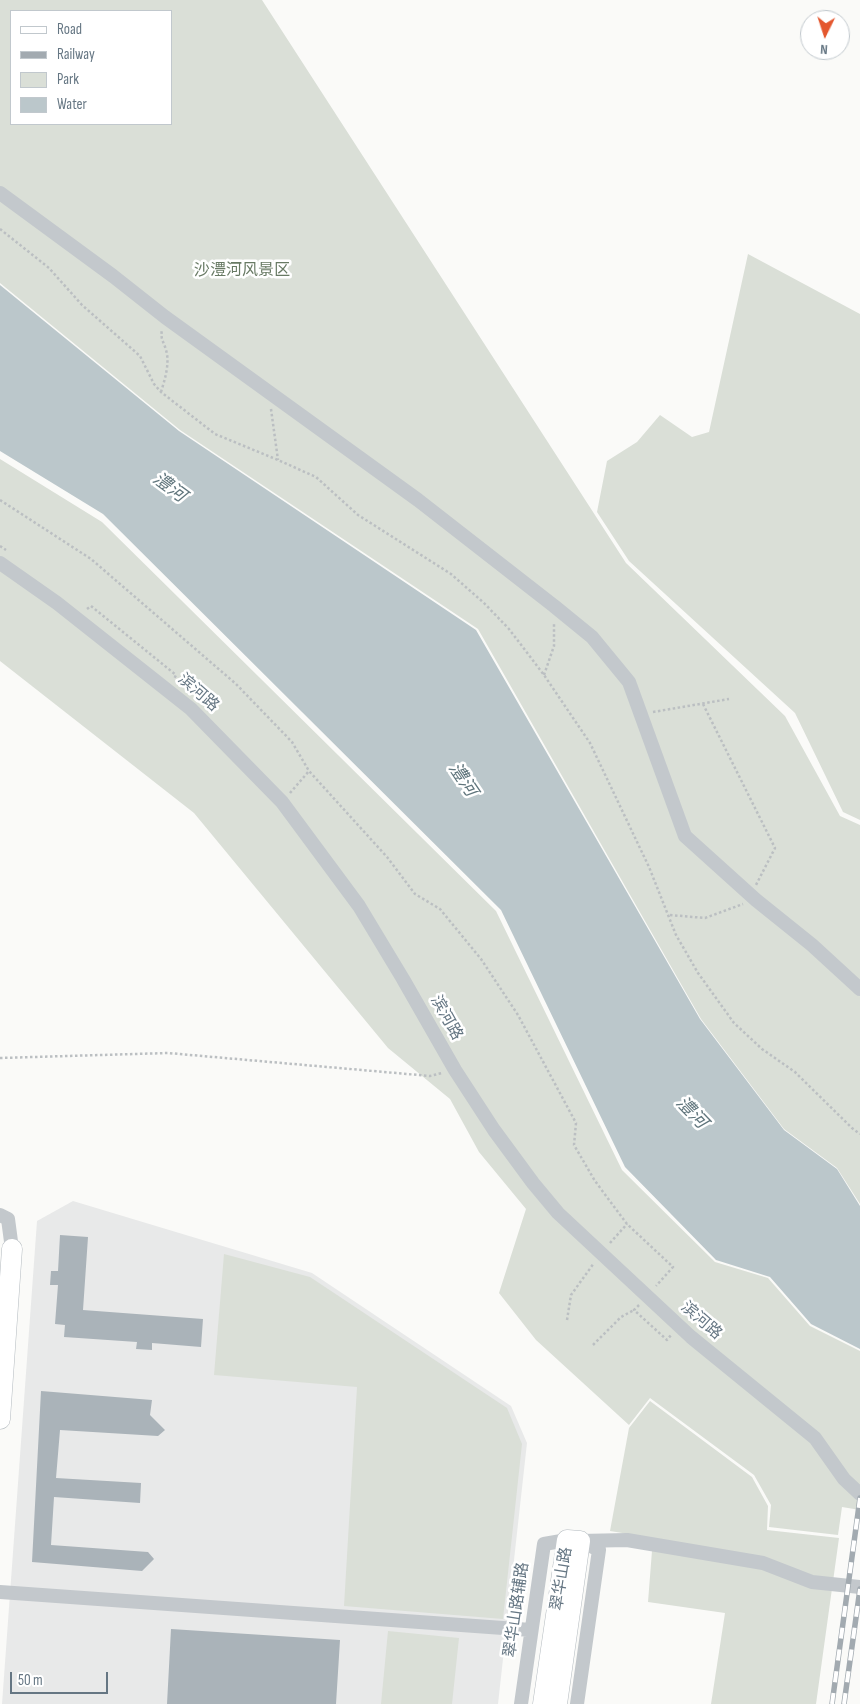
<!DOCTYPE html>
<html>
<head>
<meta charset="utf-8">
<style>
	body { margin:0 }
	#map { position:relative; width:860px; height:1704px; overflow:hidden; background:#fafaf8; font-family:"Sofia Sans Condensed",sans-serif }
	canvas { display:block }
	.legend { position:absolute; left:10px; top:10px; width:162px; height:115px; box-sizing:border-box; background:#fff; border:1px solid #c1c8cd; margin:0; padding:6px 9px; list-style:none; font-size:15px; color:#657683 }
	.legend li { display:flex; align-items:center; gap:10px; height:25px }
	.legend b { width:25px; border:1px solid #c1c8cd }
	.north { position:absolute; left:800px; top:10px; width:50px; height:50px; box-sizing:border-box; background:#fff; border:1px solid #c1c8cd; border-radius:50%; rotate:184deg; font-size:14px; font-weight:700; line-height:20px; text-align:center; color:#657683 }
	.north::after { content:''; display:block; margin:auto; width:18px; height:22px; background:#e4572e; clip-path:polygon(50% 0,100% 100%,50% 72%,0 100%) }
	.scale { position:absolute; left:10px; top:1672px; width:98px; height:22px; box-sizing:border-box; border:2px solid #657683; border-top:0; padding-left:6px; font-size:15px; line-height:18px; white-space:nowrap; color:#657683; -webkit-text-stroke:4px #fff; paint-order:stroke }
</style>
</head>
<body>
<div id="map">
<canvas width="860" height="1704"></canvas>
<ul class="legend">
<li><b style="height:6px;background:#fff"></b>Road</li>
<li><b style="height:6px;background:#a2aab0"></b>Railway</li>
<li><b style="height:14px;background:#dadfd7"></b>Park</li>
<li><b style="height:14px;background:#bbc7cb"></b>Water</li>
</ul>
<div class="north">N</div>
<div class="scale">50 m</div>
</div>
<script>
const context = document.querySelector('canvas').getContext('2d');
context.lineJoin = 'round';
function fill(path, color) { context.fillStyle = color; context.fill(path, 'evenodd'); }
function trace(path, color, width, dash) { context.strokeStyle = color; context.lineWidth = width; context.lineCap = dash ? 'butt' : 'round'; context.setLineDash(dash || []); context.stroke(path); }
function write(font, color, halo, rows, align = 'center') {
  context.font = font + ' "Sofia Sans Condensed","Noto Sans SC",sans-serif'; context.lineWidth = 5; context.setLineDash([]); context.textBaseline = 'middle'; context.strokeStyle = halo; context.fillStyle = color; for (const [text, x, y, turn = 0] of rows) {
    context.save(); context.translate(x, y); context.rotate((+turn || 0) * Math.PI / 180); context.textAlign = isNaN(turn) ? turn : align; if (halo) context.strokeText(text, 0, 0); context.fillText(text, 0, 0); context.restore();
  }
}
fill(new Path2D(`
	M73,1201L312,1273L511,1406L527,1443L498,1704H2L37,1221Z`), '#e8e9e9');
fill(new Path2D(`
	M0,0H262L626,563L785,716L840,816L860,825V1204L837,1168L784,1129L701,1019L478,629L180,430L0,283ZM11,11H171V124H11Z
	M748,254L860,314V820L843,812L795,713L629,561L597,512L607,461L637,442L660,415L692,437L709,432Z
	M0,459L102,522L496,911L622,1170L715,1262L768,1278L810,1326L860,1351V1510L842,1507L838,1535L769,1527L771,1505L754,1475L650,1398L629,1425L536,1340L499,1293L526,1209L479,1152L450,1099L388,1048L194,813L0,661Z
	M224,1254L310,1277L507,1408L522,1444L503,1619L344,1606L357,1387L214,1375Z
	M650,1401L752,1477L768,1506L767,1530L839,1538L816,1704H711L725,1613L648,1602L653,1538L610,1531L629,1428Z
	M388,1631L459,1638L452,1704H381Z`), '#dadfd7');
fill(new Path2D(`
	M0,285L179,431L476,630L700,1019L784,1130L837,1169L860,1206V1349L811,1324L770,1277L716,1260L625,1167L501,910L103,514L0,451Z`), '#bbc7cb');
fill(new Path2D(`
	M60,1235L88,1237L83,1310L203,1319L201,1347L152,1343V1350L136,1349L137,1342L64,1337L65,1325L55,1324L58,1285H50L51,1271H58Z
	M41,1391L152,1400L150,1415L165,1430L158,1436L60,1430L56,1478L141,1483L140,1503L54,1497L51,1545L148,1552L154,1559L142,1571L32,1562Z
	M171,1629L340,1640L336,1704H167Z`), '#aab3b9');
const secondary = new Path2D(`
	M0,1419L12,1249
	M543,1704L567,1540L580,1541L557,1704`);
trace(secondary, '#b3babf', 21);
trace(new Path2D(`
	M0,229L49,268L82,305L140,356L154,384L161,392L215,434L278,460L316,477L358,515L451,574L484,603L509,629L544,675L590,743L649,867L676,935L698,973L734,1023L762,1049L795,1072L852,1128L860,1134
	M161,392C165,379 170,363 166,350C164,342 160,339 162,330
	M271,409L278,460
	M0,500L91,559L236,684L292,742L309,771L387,857L415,894L440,909L481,959L518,1015L576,1123L574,1145L595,1181L627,1224L673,1267L656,1286
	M0,546L6,550
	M87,609L91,606L176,675L174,679
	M544,675L554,646V623
	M703,704L775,848L756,885
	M653,712L729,699
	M290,793L309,771
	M670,915L705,918L743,904
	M0,1058L168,1053L430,1076L442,1073
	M610,1243L627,1224
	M639,1305L634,1310L667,1340L671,1335
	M567,1320L571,1295L594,1263
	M593,1345L621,1317L634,1310`), '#bbbfc2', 2.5, [2.5, 2.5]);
trace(new Path2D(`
	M0,193L113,276L165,317L418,500L554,606L592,637L629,682L685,836L756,900L812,945L860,989
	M0,563L57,603L191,709L282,802L359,906L403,979L455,1070L494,1130L533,1183L558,1213L691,1337L815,1438L844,1479L860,1494
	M0,1215L8,1219L12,1249
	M580,1541L627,1540L763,1563L812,1582L860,1587
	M0,1592L531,1630
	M521,1704L544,1544L567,1540
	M577,1704L599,1550L584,1543`), '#c3c8cc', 14);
trace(secondary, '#fff', 20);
const rail = new Path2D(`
	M832,1704L860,1498
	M844,1704L860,1589`);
trace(rail, '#a2aab0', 5.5);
trace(rail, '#fff', 4, [11]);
write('16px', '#687a64', '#fff', [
	["沙澧河风景区",242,271]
]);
write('16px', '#657683', '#fff', [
	["滨河路",198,693,41],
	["滨河路",446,1018,61],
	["滨河路",701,1321,41],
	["翠华山路",562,1579,-81],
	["翠华山路辅路",517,1610,-82]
]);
write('italic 18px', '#60757c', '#fff', [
	["澧河",169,488,36],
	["澧河",462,780,56],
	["澧河",691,1113,46]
]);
</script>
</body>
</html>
